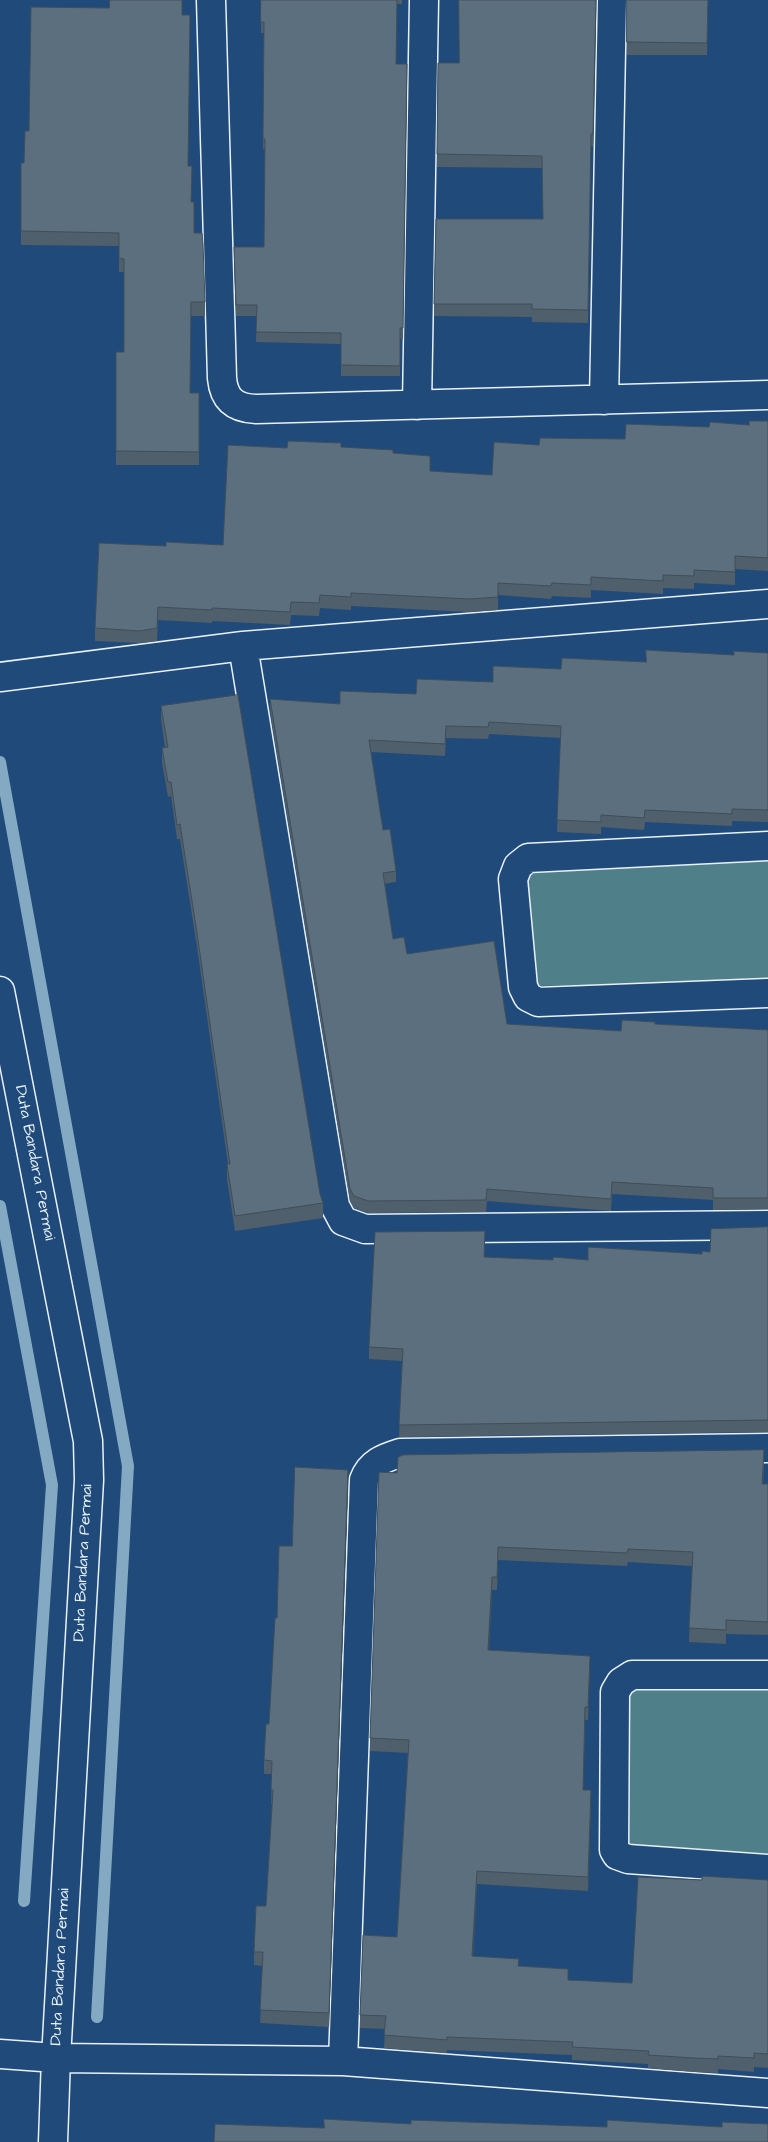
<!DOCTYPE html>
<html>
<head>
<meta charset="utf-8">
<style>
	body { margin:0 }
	canvas { display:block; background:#1f4a7a }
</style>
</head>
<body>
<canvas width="768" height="2142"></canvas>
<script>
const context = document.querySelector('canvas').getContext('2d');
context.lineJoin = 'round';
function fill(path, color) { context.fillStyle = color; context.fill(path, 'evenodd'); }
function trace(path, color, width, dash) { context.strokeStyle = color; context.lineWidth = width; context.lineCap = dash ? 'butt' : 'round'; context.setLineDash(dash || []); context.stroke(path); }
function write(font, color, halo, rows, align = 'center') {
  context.font = font + ' "Architects Daughter",sans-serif'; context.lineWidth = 4; context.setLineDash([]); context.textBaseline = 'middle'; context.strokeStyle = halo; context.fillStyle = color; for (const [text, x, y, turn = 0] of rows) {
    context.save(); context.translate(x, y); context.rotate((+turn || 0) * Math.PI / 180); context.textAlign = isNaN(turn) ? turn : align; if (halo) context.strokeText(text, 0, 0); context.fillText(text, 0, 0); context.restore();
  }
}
fill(new Path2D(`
	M768,860V983L528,986L525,866Z
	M627,1687L768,1689V1856L622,1853Z`), '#4f7f89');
trace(new Path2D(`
	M0,762L128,1466L97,2017
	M0,1206L52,1485L24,1901`), '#84a9c2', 12);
const minor = new Path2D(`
	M211,0L222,378C224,400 235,408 256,409L768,395
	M604,400L612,0
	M417,405L424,0
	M243,646L335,1206L343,1221L365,1229L768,1225
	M0,677L243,646L768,604
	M768,846L528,858L518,866L513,879L523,987L528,997L538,1002L768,993
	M0,991L88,1441L89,1480L56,2058L53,2142
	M768,1675H632L621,1682L615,1692L614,1850L617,1855L628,1859L768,1869
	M0,2054L56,2058L343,2061L768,2093
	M343,2061L364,1480C370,1463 384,1458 400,1453L768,1448`);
trace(minor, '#e8f1f8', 31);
trace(minor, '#1f4a7a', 28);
fill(new Path2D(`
	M261,0H402V4H397L396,64L407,75L403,339H400V376H341V344L256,342L257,316H236L234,257L264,247L265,149H263L264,33H261Z
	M596,0L593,146H591L588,323L532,322V317L434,316L436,219H543L542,168L437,167L438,63H459Z
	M627,0H708L707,55H627Z
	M109,8L182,15L188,166L194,233L205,302V316H191L190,393H199V465H116V352H124V272H119V246L21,245V163H24L29,131Z
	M768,421V571L735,569V585L694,583V589L663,588V594L591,590V598L552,596L551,599L498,595V610L470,612L351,606V610L320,608L319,616L291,615L290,625L212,621V623L158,620L157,641L140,643L95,641V628L166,546L223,545L287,448L341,447L393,453L430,471L492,475L539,445L625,439L709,427L749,425Z
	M768,653V822L732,821V826L645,822L644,830L601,827V834L557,832L561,738L489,734L488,739L446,738L445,756L371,752L383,830L396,871V882L384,884L393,939L407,954L507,1024L621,1031L655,1024L768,1030V1209L713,1210V1200L612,1194L611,1211L487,1201L486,1212L368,1213L354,1208L350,1201L270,711V699L340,704L416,694L493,682L561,669L734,655Z
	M161,706L320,1194L323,1203V1218L235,1231L227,1179V1164H228L197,947L180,839H177L171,796L168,797L162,763V748H165L161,720Z
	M768,1227V1432L399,1437L402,1361L369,1359V1347L485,1243L484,1257L553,1260H588L702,1254L710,1252Z
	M764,1464L763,1484H768V1635L726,1634V1644L689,1642L692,1566L628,1562L627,1566L498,1560L497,1590H492L489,1650L590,1669L588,1720H585L583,1790L591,1804L588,1891L477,1884L473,1956L519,1966L568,1980L632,1983L702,1880H768V2068L754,2067V2072L718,2069V2073L694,2072L648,2068V2064L572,2060V2055L447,2050V2053L384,2048L385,2029L360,2028V2015L397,1937L408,1753L370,1751V1738L397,1473Z
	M348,1483L329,2027L260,2023L263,1966L254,1965V1952L266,1906L272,1804H271L272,1774H264V1760L269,1724L277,1618L292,1546Z`), '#4f5f6c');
fill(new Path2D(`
	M348,1470V1483L329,2027V2013Z
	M498,1547V1560L497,1590V1577Z
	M492,1577V1590L488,1663V1650Z
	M590,1656V1669L588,1720V1707Z
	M591,1790V1804L588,1891V1877Z
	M477,1871V1884L472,1969V1956Z`), '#404e58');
const building = new Path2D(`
	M110,0H182V15H190L188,166H192L191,202H194V233H202L203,244L205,302H191L190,393H199V452L116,451V352H124V259L119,258V233L21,231V163H24L25,131H29L31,7L109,8Z
	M261,0H397L396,64H407L403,328H400V366L341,365V333L256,332L257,305H236L234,247H264L265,139L263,138L264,22H261Z
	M459,0H596L593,134H591L588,310L532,309V304H434L436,219H543L542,156L437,154L438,63H459Z
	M627,0H708L707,43L627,42Z
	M749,421H768V558L735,556V572L694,570V576L663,575V581L591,577V585L552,583L551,586L498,583V597L470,599L351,593V597L320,595L319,603L291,602L290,612L212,608V610L158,607L157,628L140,631L95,628L99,543L166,546V542L223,545L228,445L287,448L288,441L341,443V447L393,450V453L430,456V471L492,475L494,442L539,445L540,438L625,439L626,424L709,427L710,422L749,425Z
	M646,650L734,655V651L768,653V810L732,809V814L645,810L644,818L601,815V822L557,820L561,726L489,722L488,727L446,726L445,744L369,740L383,830L390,829L396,871L383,873L393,939L404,937L407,954L494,941L507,1024L621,1031L622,1020L655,1022V1024L768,1030V1198H713V1188L612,1182L611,1199L487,1189L486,1200L368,1201L354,1196L350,1189L270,699L340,704V691L416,694L417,679L493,682V666L561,669L562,658L646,662Z
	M238,695L320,1194L323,1203L235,1216L227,1164H230L197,933L180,824L177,825L171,782H168L162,748L168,747L161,706Z
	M768,1227V1420L399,1425L403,1349L369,1347L375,1232L485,1231L484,1257L553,1260V1257L588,1260V1247L702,1254V1251L710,1252L711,1229Z
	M764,1450L762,1484H768V1622L726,1620V1630L689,1628L693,1552L628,1549L627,1553L498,1547L497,1577H492L488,1650L590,1656L588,1707H585L583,1790H591L588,1877L477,1871L472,1956L519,1959L518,1966L568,1969V1980L632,1983L638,1877L702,1880V1876L768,1880V2054L754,2053V2058L718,2056V2059L694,2058L648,2055L649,2051L572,2047L573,2042L447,2037V2040L384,2035L386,2016L360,2015L363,1935L397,1937L409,1740L370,1738L379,1472L397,1473L398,1457L403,1455Z
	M295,1467L348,1470L329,2013L260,2010L263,1952H254L256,1906H266L273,1790H271L272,1761L264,1760L266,1724H269L275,1618H277L279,1546H292Z
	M324,2119L411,2124V2120L607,2127V2120L722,2127V2122L768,2124V2142H214L215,2124L324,2128Z`);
fill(building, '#5c6f7e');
trace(building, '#404e58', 1);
write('16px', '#e8f1f8', '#1f4a7a', [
	["Duta Bandara Permai",34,1163,79],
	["Duta Bandara Permai",84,1563,-87],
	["Duta Bandara Permai",61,1967,-87]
]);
</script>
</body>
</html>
